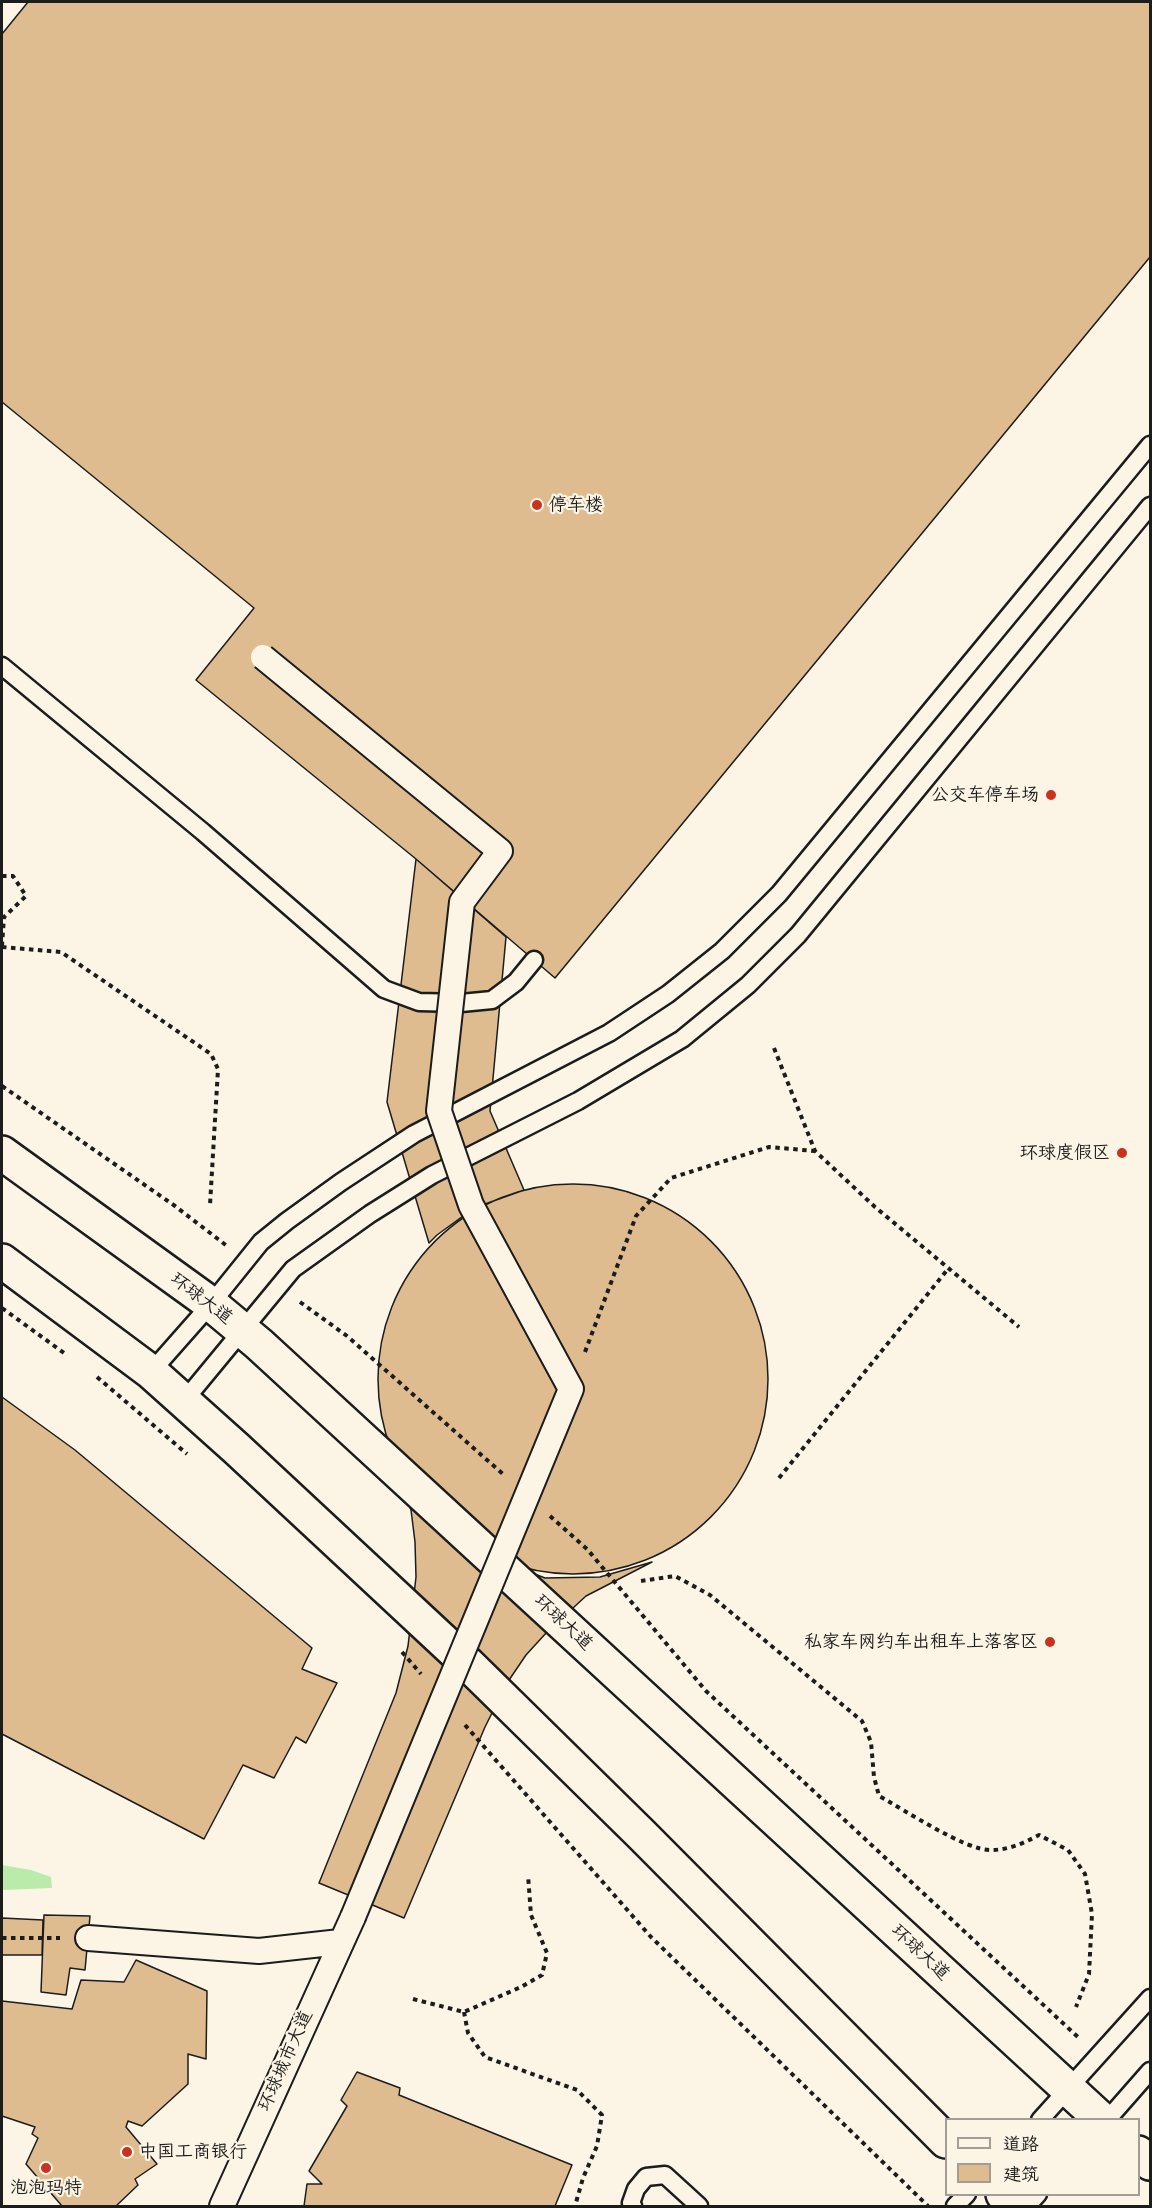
<!DOCTYPE html>
<html>
<head>
<meta charset="utf-8">
<style>
	body { margin:0 }
	#map { position:relative; width:1152px; height:2208px; overflow:hidden; background:#fcf5e5; font-family:Itim,"LXGW WenKai TC",sans-serif }
	canvas { display:block }
	.frame { position:absolute; inset:0; border:3px solid #1c1c1c; pointer-events:none }
	.legend { position:absolute; left:945px; top:2118px; width:195px; height:78px; box-sizing:border-box; background:#fcf5e5; border:2px solid #a29e95; margin:0; padding:8px 10px; list-style:none; font-size:18px; color:#1c1c1c }
	.legend li { display:flex; align-items:center; gap:12px; height:30px }
	.legend b { width:30px; border:2px solid #a29e95 }
</style>
</head>
<body>
<div id="map">
<canvas width="1152" height="2208"></canvas>
<div class="frame"></div>
<ul class="legend">
<li><b style="height:8px;background:#fcf5e5"></b>道路</li>
<li><b style="height:16px;background:#debc90"></b>建筑</li>
</ul>
</div>
<script>
const context = document.querySelector('canvas').getContext('2d');
context.lineJoin = 'round';
function fill(path, color) { context.fillStyle = color; context.fill(path, 'evenodd'); }
function trace(path, color, width, dash) { context.strokeStyle = color; context.lineWidth = width; context.lineCap = dash ? 'butt' : 'round'; context.setLineDash(dash || []); context.stroke(path); }
function write(font, color, halo, rows, align = 'center') {
  context.font = font + ' Itim,"LXGW WenKai TC",sans-serif'; context.lineWidth = 4.5; context.setLineDash([]); context.textBaseline = 'middle'; context.strokeStyle = halo; context.fillStyle = color; for (const [text, x, y, turn = 0] of rows) {
    context.save(); context.translate(x, y); context.rotate((+turn || 0) * Math.PI / 180); context.textAlign = isNaN(turn) ? turn : align; if (halo) context.strokeText(text, 0, 0); context.fillText(text, 0, 0); context.restore();
  }
}
fill(new Path2D(`
	M2,1865L31,1870L51,1877L52,1888L2,1890Z`), '#bbebab');
const building = new Path2D(`
	M28,2H1150V257L555,978L416,859L196,680L254,608L2,402V34Z
	M416,859L506,937L490,1111L524,1190L474,1208L437,1235L429,1243L387,1102Z
	M378 1379a195 195 0 1 1 390 0a195 195 0 1 1-390 0Z
	M2,1397L75,1450L312,1648L302,1669L337,1683L306,1743L296,1737L274,1778L243,1765L204,1839L2,1734Z
	M399,1482L461,1546L545,1578L600,1577L652,1562L586,1596L547,1632L526,1655L507,1683L485,1727L404,1918L319,1883L396,1693L408,1646L416,1577L415,1542L411,1510Z
	M44,1915L90,1916L85,1970L70,1968L66,1995L41,1992Z
	M2,1918L43,1920L42,1955H2Z
	M136,1960L207,1991L206,2059L188,2054V2084L142,2126L128,2121L126,2127L157,2164L135,2179L138,2185L116,2206H62L26,2164L38,2138L32,2134L35,2127L2,2116V2001L72,2009L81,1980L124,1982Z
	M357,2072L400,2088L399,2095L572,2165L555,2206H304L307,2184H322L309,2171L347,2106L341,2100Z`);
fill(building, '#debc90');
trace(building, '#1c1c1c', 1.5);
const service = new Path2D(`
	M2,666L203,832L384,989L419,1002L461,1003L492,1000L516,982L534,960
	M151,1372L211,1304L261,1242L287,1221L341,1182L414,1134L609,1033L668,994L722,951L779,894L1150,445
	M184,1401L293,1269L370,1214L432,1175L578,1101L682,1039L748,985L798,935L1150,506
	M1040,2120L1150,1998
	M1107,2120L1150,2071
	M633,2206L631,2203L636,2189L646,2177L665,2175L699,2206
	M955,2206L967,2194
	M1027,2206L1038,2194`);
const pedestrian = new Path2D(`
	M88,1938L259,1951L340,1942
	M222,2206L353,1917`);
const primary = new Path2D(`
	M2,1153L211,1304L259,1344L1102,2120
	M2,1261L151,1372L237,1449L469,1665L642,1835L946,2141
	M1138,2153L1150,2163
	M1003,2194L1016,2206`);
trace(service, '#1c1c1c', 21);
trace(pedestrian, '#1c1c1c', 28);
trace(primary, '#1c1c1c', 38);
trace(new Path2D(`
	M2,876H13L26,896L4,917L2,946
	M2,947L61,952L211,1054L218,1069L210,1205
	M774,1048L815,1151L875,1207L1019,1327
	M2,1086L175,1206L227,1246
	M300,1302L347,1336L504,1475
	M2,1308L64,1353
	M585,1352L636,1216L671,1178L769,1147L815,1151
	M97,1377L187,1454
	M779,1478L948,1269
	M550,1516L587,1549L706,1691L1080,2039
	M641,1581L675,1576L710,1595L862,1721L871,1742L874,1777L879,1796C903,1809 966,1851 991,1850C1009,1850 1024,1843 1039,1835L1068,1850L1085,1874L1092,1914L1089,1974L1076,2007
	M402,1652L421,1674
	M465,1725L651,1937L928,2206
	M2,1938H60
	M413,1999L464,2012L521,1987L542,1975L547,1953L531,1915L528,1875
	M464,2012L468,2033L485,2057L577,2090L602,2115L597,2146L583,2178L575,2206`), '#1c1c1c', 4, [4.5, 4.5]);
trace(service, '#fcf5e5', 16);
trace(pedestrian, '#fcf5e5', 24);
trace(primary, '#fcf5e5', 33);
const pedestrianBridge = new Path2D(`
	M263,657L500,851L462,902L439,1111L471,1205L571,1389L353,1917`);
trace(pedestrianBridge, '#1c1c1c', 28, []);
trace(pedestrianBridge, '#fcf5e5', 24);
for (const [x, y, r, color] of [
	[537,505,6,"#c8321e"],
	[1051,795,6,"#c8321e"],
	[1122,1153,6,"#c8321e"],
	[1050,1642,6,"#c8321e"],
	[127,2152,6,"#c8321e"],
	[46,2168,6,"#c8321e"]
]) { const dot = new Path2D(); dot.arc(x, y, r, 0, 2 * Math.PI); context.fillStyle = color; context.fill(dot); trace(dot, '#fcf5e5', 2); }
write('18px', '#1c1c1c', '#fcf5e5', [
	["停车楼",549,505,"left"],
	["公交车停车场",1039,795],
	["环球度假区",1110,1153],
	["私家车网约车出租车上落客区",1038,1642],
	["中国工商银行",139,2152,"left"],
	["泡泡玛特",46,2188,"center"]
], 'right');
write('18px', '#1c1c1c', '#fcf5e5', [
	["环球大道",201,1299,37],
	["环球大道",563,1623,43],
	["环球大道",920,1953,43],
	["环球城市大道",286,2061,-66]
]);
</script>
</body>
</html>
